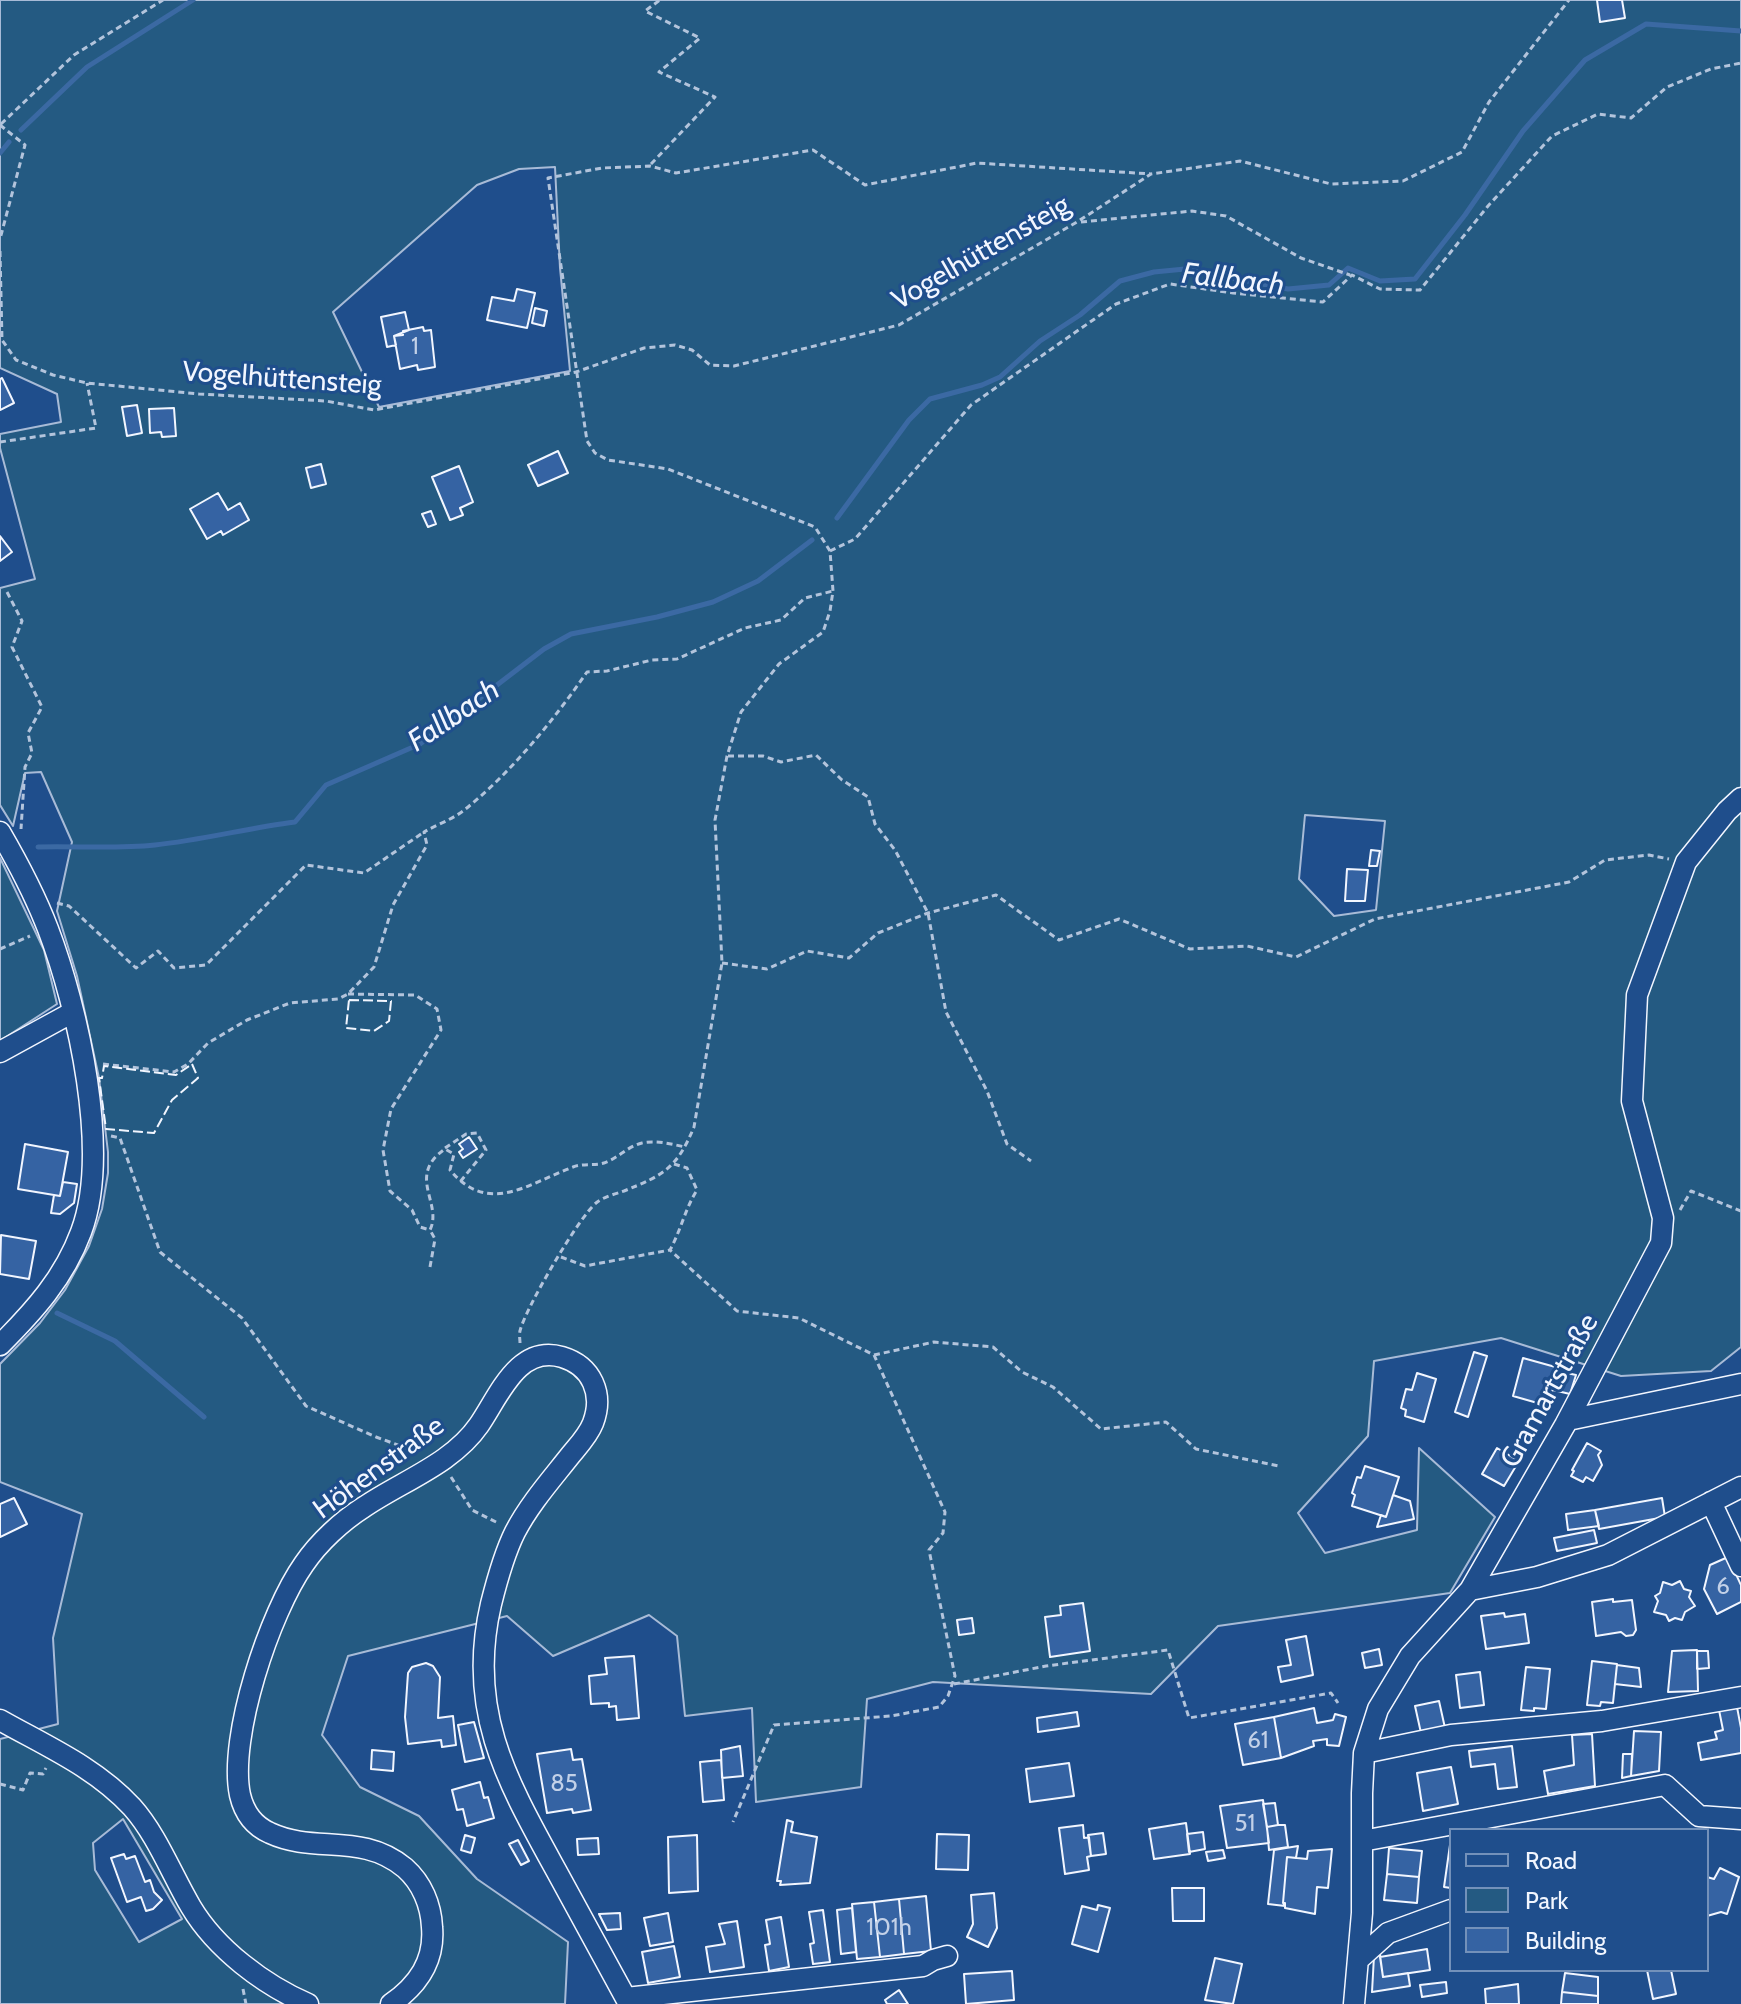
<!DOCTYPE html>
<html>
<head>
<meta charset="utf-8">
<style>
	body { margin:0 }
	#map { position:relative; width:1741px; height:2004px; overflow:hidden; background:#1f4e8c; font-family:Cabin,sans-serif }
	canvas { display:block }
	.legend { position:absolute; left:1449px; top:1828px; width:260px; height:144px; box-sizing:border-box; background:#1f4e8c; border:2px solid #7391ba; margin:0; padding:10px 14px; list-style:none; font-size:24px; color:#f2f6ff }
	.legend li { display:flex; align-items:center; gap:16px; height:40px }
	.legend b { width:40px; border:2px solid #7391ba }
</style>
</head>
<body>
<div id="map">
<canvas width="1741" height="2004"></canvas>
<ul class="legend">
<li><b style="height:10px;background:#1f4e8c"></b>Road</li>
<li><b style="height:22px;background:#245a82"></b>Park</li>
<li><b style="height:22px;background:#3563a3"></b>Building</li>
</ul>
</div>
<script>
const context = document.querySelector('canvas').getContext('2d');
context.lineJoin = 'round';
function fill(path, color) { context.fillStyle = color; context.fill(path, 'evenodd'); }
function trace(path, color, width, dash) { context.strokeStyle = color; context.lineWidth = width; context.lineCap = dash ? 'butt' : 'round'; context.setLineDash(dash || []); context.stroke(path); }
function write(font, color, halo, rows, align = 'center') {
  context.font = font + ' Cabin,sans-serif'; context.lineWidth = 6; context.setLineDash([]); context.textBaseline = 'middle'; context.strokeStyle = halo; context.fillStyle = color; for (const [text, x, y, turn = 0] of rows) {
    context.save(); context.translate(x, y); context.rotate((+turn || 0) * Math.PI / 180); context.textAlign = isNaN(turn) ? turn : align; if (halo) context.strokeText(text, 0, 0); context.fillText(text, 0, 0); context.restore();
  }
}
const green = new Path2D(`
	M0,0H1741V1347L1711,1371L1621,1376L1501,1338L1374,1361L1368,1436L1298,1513L1325,1553L1417,1530L1419,1448L1495,1517L1450,1593L1218,1626L1151,1694L933,1682L867,1699L861,1787L756,1802L752,1708L685,1716L677,1636L649,1615L553,1656L507,1616L348,1656L322,1735L360,1787L419,1816L477,1879L568,1942L565,2004H0V1739L58,1724L53,1638L82,1514L0,1482V1364L40,1323L65,1290L89,1246L102,1209L108,1173V1152L99,1078L77,976L57,911L72,842L41,772L25,773L13,826L0,805V588L35,579L0,448V434L61,422L57,394L0,368ZM555,167L560,268L570,371L379,407L333,312L477,185L519,169ZM1305,815L1385,821L1376,910L1334,916L1299,879ZM123,1819L182,1919L139,1942L95,1870L93,1843Z
	M0,858L44,950L57,1004L0,1041Z`);
fill(green, '#245a82');
trace(green, '#a8bbd7', 2);
trace(new Path2D(`
	M21,130L87,67L193,0
	M0,153L9,142
	M837,518L909,420L930,399L982,385L1000,377L1040,341L1080,315L1120,281L1154,272L1185,269L1288,289L1329,285L1348,268L1380,281L1415,279L1465,215L1523,131L1585,60L1646,24L1741,31
	M38,847C76,846 117,849 155,845C202,840 248,828 295,822L326,785L420,744L544,649L571,634L657,617L713,602L758,581L812,540
	M57,1313L115,1341L204,1417`), '#3b69a3', 5);
const building = new Path2D(`
	M1597,0H1622L1625,18L1600,22Z
	M517,289L535,293L527,328L487,320L492,297L514,301Z
	M535,308L547,311L544,326L532,323Z
	M405,312L409,330L394,336L396,345L387,347L381,317Z
	M423,327L424,331L431,330L435,367L418,370L417,365L400,369L394,336L403,335V331Z
	M2,378L14,403L0,410V379Z
	M137,405L142,433L127,436L122,407Z
	M174,408L176,436L162,437L161,432L150,433L149,409Z
	M558,451L568,473L538,486L528,465Z
	M321,464L326,484L311,488L306,468Z
	M459,466L473,502L460,508L463,515L450,520L432,477Z
	M218,493L228,510L240,503L249,520L223,535L221,531L207,539L190,509Z
	M431,511L436,524L428,527L422,514Z
	M0,536L12,552L0,561Z
	M1371,850L1380,851L1377,866H1369Z
	M1347,869L1368,870L1365,901H1345Z
	M469,1137L477,1149L463,1158L459,1152L463,1149L459,1144Z
	M25,1144L68,1152L60,1196L18,1189Z
	M63,1182L77,1184L74,1203L60,1214L51,1213L54,1195L60,1196Z
	M1,1235L36,1241L29,1279L0,1274Z
	M1474,1352L1487,1356L1468,1417L1455,1412Z
	M1523,1358L1559,1368L1548,1406L1513,1396Z
	M1558,1371L1576,1375L1570,1394L1553,1390Z
	M1417,1373L1436,1379L1424,1422L1405,1416L1406,1410L1401,1408L1406,1389L1412,1390Z
	M1587,1443L1601,1451L1598,1455L1602,1465L1593,1481L1586,1477L1583,1482L1571,1476L1574,1471L1572,1470Z
	M1497,1448L1519,1461L1504,1486L1482,1474Z
	M1365,1466L1399,1477L1386,1517L1352,1506L1355,1495L1352,1493L1357,1477L1361,1478Z
	M1393,1495L1410,1501L1414,1519L1377,1527L1381,1515L1386,1517Z
	M14,1498L27,1524L0,1537V1504Z
	M1662,1498L1665,1517L1599,1529L1595,1510Z
	M1595,1510L1599,1526L1568,1530L1566,1514Z
	M1594,1530L1597,1543L1557,1551L1554,1538Z
	M1728,1557L1741,1585V1602L1717,1614L1704,1589L1710,1565Z
	M1680,1581L1684,1589L1691,1591L1689,1597L1695,1606L1685,1612L1682,1620L1675,1618L1669,1621L1666,1615L1654,1612L1658,1601L1655,1596L1660,1593L1663,1582L1672,1585Z
	M1613,1599V1602L1632,1600L1636,1630L1633,1635L1626,1636L1621,1632L1596,1636L1592,1602Z
	M1083,1603L1090,1651L1050,1657L1045,1617L1061,1615L1060,1606Z
	M1504,1613L1505,1617L1525,1614L1529,1643L1486,1649L1481,1616Z
	M972,1618L974,1633L959,1635L957,1620Z
	M1306,1636L1313,1675L1281,1682L1278,1667L1291,1665L1286,1640Z
	M1379,1649L1382,1665L1365,1668L1362,1653Z
	M1697,1650L1698,1691L1668,1692L1672,1651Z
	M1697,1651H1708L1709,1668L1697,1669Z
	M634,1656L639,1718L617,1720L616,1706L609,1707V1703L591,1704L589,1676L607,1674L605,1658Z
	M1592,1661L1617,1664L1613,1703L1601,1702L1600,1706L1587,1705Z
	M426,1663L433,1666L440,1677L438,1718L453,1716L456,1745L442,1747L441,1740L408,1744L405,1717L408,1673L412,1667Z
	M1617,1665L1639,1668L1641,1687L1615,1684Z
	M1526,1667L1550,1669L1546,1709L1534,1708V1711L1521,1710Z
	M1480,1672L1484,1705L1460,1708L1456,1675Z
	M1439,1701L1445,1728L1421,1733L1415,1706Z
	M1737,1707L1741,1728V1753L1701,1760L1698,1743L1717,1739L1715,1732L1723,1730L1719,1710Z
	M1314,1708L1317,1723L1333,1720L1335,1714L1346,1717L1339,1746L1327,1745V1739L1313,1741L1314,1746L1281,1758L1274,1717Z
	M1077,1712L1079,1726L1038,1732L1037,1718Z
	M1274,1717L1281,1758L1243,1765L1235,1724Z
	M474,1722L484,1758L465,1762L458,1725Z
	M1634,1731L1661,1732L1659,1771L1631,1776Z
	M1592,1734L1595,1786L1548,1794L1544,1771L1574,1765L1572,1735Z
	M740,1746L743,1776L722,1778L721,1750Z
	M1512,1746L1517,1787L1498,1789L1495,1764L1471,1767L1469,1751Z
	M571,1749L573,1760L582,1759L591,1810L573,1813L572,1809L547,1813L537,1754Z
	M372,1750L394,1752L393,1771L371,1769Z
	M1623,1754H1632L1631,1776L1622,1778Z
	M721,1760L724,1800L703,1802L700,1762Z
	M1069,1763L1074,1796L1030,1802L1026,1769Z
	M1451,1767L1458,1804L1423,1811L1417,1773Z
	M480,1782L484,1798L488,1797L494,1818L467,1826L463,1809L457,1810L452,1790Z
	M1263,1800L1269,1843L1227,1848L1220,1806Z
	M1275,1803L1278,1825L1267,1827L1263,1804Z
	M787,1820L793,1822L791,1832L817,1837L810,1883L780,1885L781,1881H777Z
	M1186,1823L1190,1854L1154,1859L1149,1829Z
	M1083,1825L1084,1838L1089,1837L1091,1856L1087,1857L1089,1870L1065,1874L1059,1828Z
	M1278,1825H1285L1288,1847L1269,1850L1267,1827Z
	M1203,1832L1205,1849L1189,1852L1187,1834Z
	M1103,1833L1106,1854L1091,1856L1088,1835Z
	M937,1834L969,1835L968,1870L936,1869Z
	M465,1835L475,1838L471,1853L461,1850Z
	M697,1835L698,1891L669,1893L668,1837Z
	M598,1838L599,1854L578,1855L577,1839Z
	M1451,1838V1888L1444,1887Z
	M518,1840L529,1861L521,1865L509,1844Z
	M1298,1846L1296,1858L1287,1857L1283,1903L1285,1906L1268,1904L1274,1850Z
	M1389,1848L1422,1851L1419,1877L1387,1874Z
	M1332,1849L1328,1888L1317,1887L1315,1914L1285,1908V1903H1283L1287,1857L1307,1859L1308,1851Z
	M1223,1850L1225,1858L1208,1861L1206,1852Z
	M124,1854L126,1859L135,1856L145,1882L150,1880L154,1892L162,1900L153,1909L146,1911L141,1897L127,1902L111,1858Z
	M1720,1868L1739,1877L1727,1914L1721,1912L1707,1916V1877L1714,1879Z
	M1387,1874L1419,1877L1417,1903L1384,1900Z
	M1172,1888H1204V1921H1173Z
	M994,1893L997,1928L988,1947L967,1937L973,1924L971,1895Z
	M926,1896L931,1951L904,1954L899,1899Z
	M899,1899L904,1954L880,1957L874,1902Z
	M874,1902L880,1957L857,1959L852,1904Z
	M1098,1905L1110,1908L1098,1952L1072,1944L1082,1906L1097,1910Z
	M852,1908L856,1952L841,1954L837,1910Z
	M823,1910L830,1962L813,1964L810,1944L814,1943L809,1912Z
	M620,1913L621,1929L607,1930L599,1914Z
	M668,1913L673,1942L650,1946L644,1918Z
	M781,1917L789,1967L769,1971L765,1945L770,1944L766,1920Z
	M737,1921L744,1967L710,1972L706,1947L725,1944L719,1924Z
	M674,1946L680,1977L648,1983L642,1952Z
	M1427,1949L1430,1970L1383,1977L1380,1957Z
	M1380,1955L1383,1977L1408,1973L1410,1986L1372,1992L1374,1956Z
	M1215,1958L1242,1964L1233,2004L1205,2000Z
	M1647,1970H1671L1676,1994L1653,1999Z
	M1012,1971L1014,2000L966,2004L964,1974Z
	M1565,1973L1598,1977V1996L1562,1992Z
	M1446,1982L1447,1993L1422,1997L1420,1985Z
	M1518,1984L1519,2004H1486L1485,1989Z
	M899,1990L908,2004H887L885,2000Z
	M1562,1992L1598,1996V2004H1561Z`);
fill(building, '#3563a3');
trace(building, '#f2f6ff', 2);
const minor = new Path2D(`
	M0,832C18,863 35,895 48,929C78,1008 111,1153 81,1232C64,1278 34,1311 0,1345
	M0,1052L73,1012
	M1568,1420L1741,1384
	M1711,1502L1741,1566
	M1470,1590L1537,1577L1608,1555L1741,1487
	M0,1720C46,1746 95,1767 132,1807C157,1835 172,1875 191,1907C216,1949 264,1985 308,2004
	M1364,1753L1451,1735L1602,1721L1741,1697
	M1362,1841L1665,1785L1699,1816L1741,1819
	M1358,1960L1388,1933L1451,1910
	M626,1998L923,1966L933,1960L947,1956
	M391,2004C418,1985 435,1961 432,1927C431,1905 422,1883 405,1868C362,1832 315,1854 270,1833C254,1826 244,1812 240,1795C228,1737 270,1612 304,1564C319,1542 342,1521 364,1507C402,1481 452,1464 479,1425C499,1396 518,1344 562,1357C592,1366 604,1394 593,1423C588,1436 577,1447 569,1457C550,1481 529,1505 515,1532C504,1554 497,1580 491,1604C466,1711 507,1781 557,1872C581,1916 605,1960 629,2004
	M1354,2004L1362,1913V1793L1364,1753L1378,1709L1410,1656L1470,1590L1565,1425L1661,1243L1663,1218L1632,1101L1637,995L1686,862L1727,811L1741,798`);
trace(minor, '#f2f6ff', 23);
trace(new Path2D(`
	M1,124L74,55L163,0
	M0,125L25,145L0,239
	M651,164L715,97L659,72L700,38L645,11L660,0
	M1081,222L1192,211L1226,216L1301,258L1350,275
	M0,251L2,340L16,360L53,375L87,383L199,394L326,401L374,410L576,372L644,348L675,345L692,350L710,365L734,366L899,325L1077,222L1151,174L1240,161L1331,184L1403,181L1462,152L1489,102L1569,0
	M0,442L96,428L87,383
	M830,551L855,539L971,405L1116,304L1170,284L1233,293L1323,302L1352,275L1380,289L1420,290L1488,206L1552,136L1598,114L1631,118L1667,87L1711,69L1741,63
	M7,592L22,621L12,647L42,707L28,733L32,753L25,767L21,829
	M728,756H763L781,762L816,755L842,780L868,797L875,824L895,850L928,913L946,1012L987,1091L1007,1144L1031,1161
	M57,903L69,906L136,968L158,951L174,968L206,965L306,865L364,873L424,832
	M0,949L30,936
	M722,963L767,969L807,951L849,958L878,933L928,913L996,895L1059,940L1119,919L1190,949L1247,946L1296,957L1375,919L1569,882L1605,860L1649,855L1669,859
	M348,994L415,995L437,1009L441,1030L391,1109L383,1150L390,1191L412,1210L420,1227L430,1230C443,1203 406,1176 445,1149L454,1154L450,1170C488,1216 528,1184 573,1167C583,1163 594,1166 604,1163C617,1159 628,1146 642,1143C657,1140 671,1144 685,1147
	M103,1064L174,1072L188,1064L208,1043L247,1020L290,1003L338,999L348,994L374,967L393,905L427,845L424,832C436,825 451,820 463,811C511,773 553,721 587,672L607,671L652,660L677,659L745,628L781,620L805,598L833,591
	M111,1136L120,1138L160,1252L242,1318L306,1406L376,1437L417,1452
	M445,1148L466,1134L477,1133L486,1150L460,1182
	M674,1164L687,1168L697,1190C685,1209 681,1230 670,1250L737,1311L799,1318L874,1355L945,1512L943,1533L929,1550L955,1676L948,1696L939,1707L891,1716L774,1725L733,1822
	M1680,1210L1691,1191L1741,1211
	M561,1257L585,1266L670,1250
	M430,1267L435,1239L430,1230
	M520,1343C520,1340 519,1334 520,1331C525,1309 579,1217 596,1203C603,1197 615,1194 624,1191C664,1175 677,1168 694,1127L722,963L715,820L727,756L741,712L779,664L823,632L830,611L833,591L830,551L815,527L668,469L608,460L595,453L587,441L548,178L602,168L650,166L676,173L813,150L865,185L977,163L1151,174
	M874,1355L934,1342L993,1347L1022,1372L1053,1387L1101,1429L1166,1422L1196,1449L1279,1466
	M451,1477L472,1510L498,1523
	M954,1684L1046,1666L1168,1650L1189,1718L1331,1693L1338,1703
	M0,1784L23,1790L30,1773L43,1774L46,1768
	M243,1989L246,2004`), '#b3c4dc', 3, [6, 4]);
trace(minor, '#1f4e8c', 20);
trace(new Path2D(`
	M349,1000L391,1001L389,1021L374,1031L346,1028Z
	M192,1064L198,1078L172,1100L154,1133L106,1129L99,1078H102L104,1066L176,1075Z`), '#f2f6ff', 2, [10, 4]);
write('24px', '#c3d1e8', null, [
	["1",415,347],
	["6",1723,1587],
	["61",1258,1741],
	["85",564,1784],
	["51",1245,1824],
	["101h",889,1928]
]);
write('28px', '#f2f6ff', '#1f4e8c', [
	["Vogelhüttensteig",981,253,-30],
	["Vogelhüttensteig",282,379,4],
	["Gramartstraße",1550,1391,-61],
	["Höhenstraße",379,1468,-36]
]);
write('italic 30px', '#f2f6ff', '#1f4e8c', [
	["Fallbach",1233,280,7],
	["Fallbach",454,716,-34]
]);
</script>
</body>
</html>
